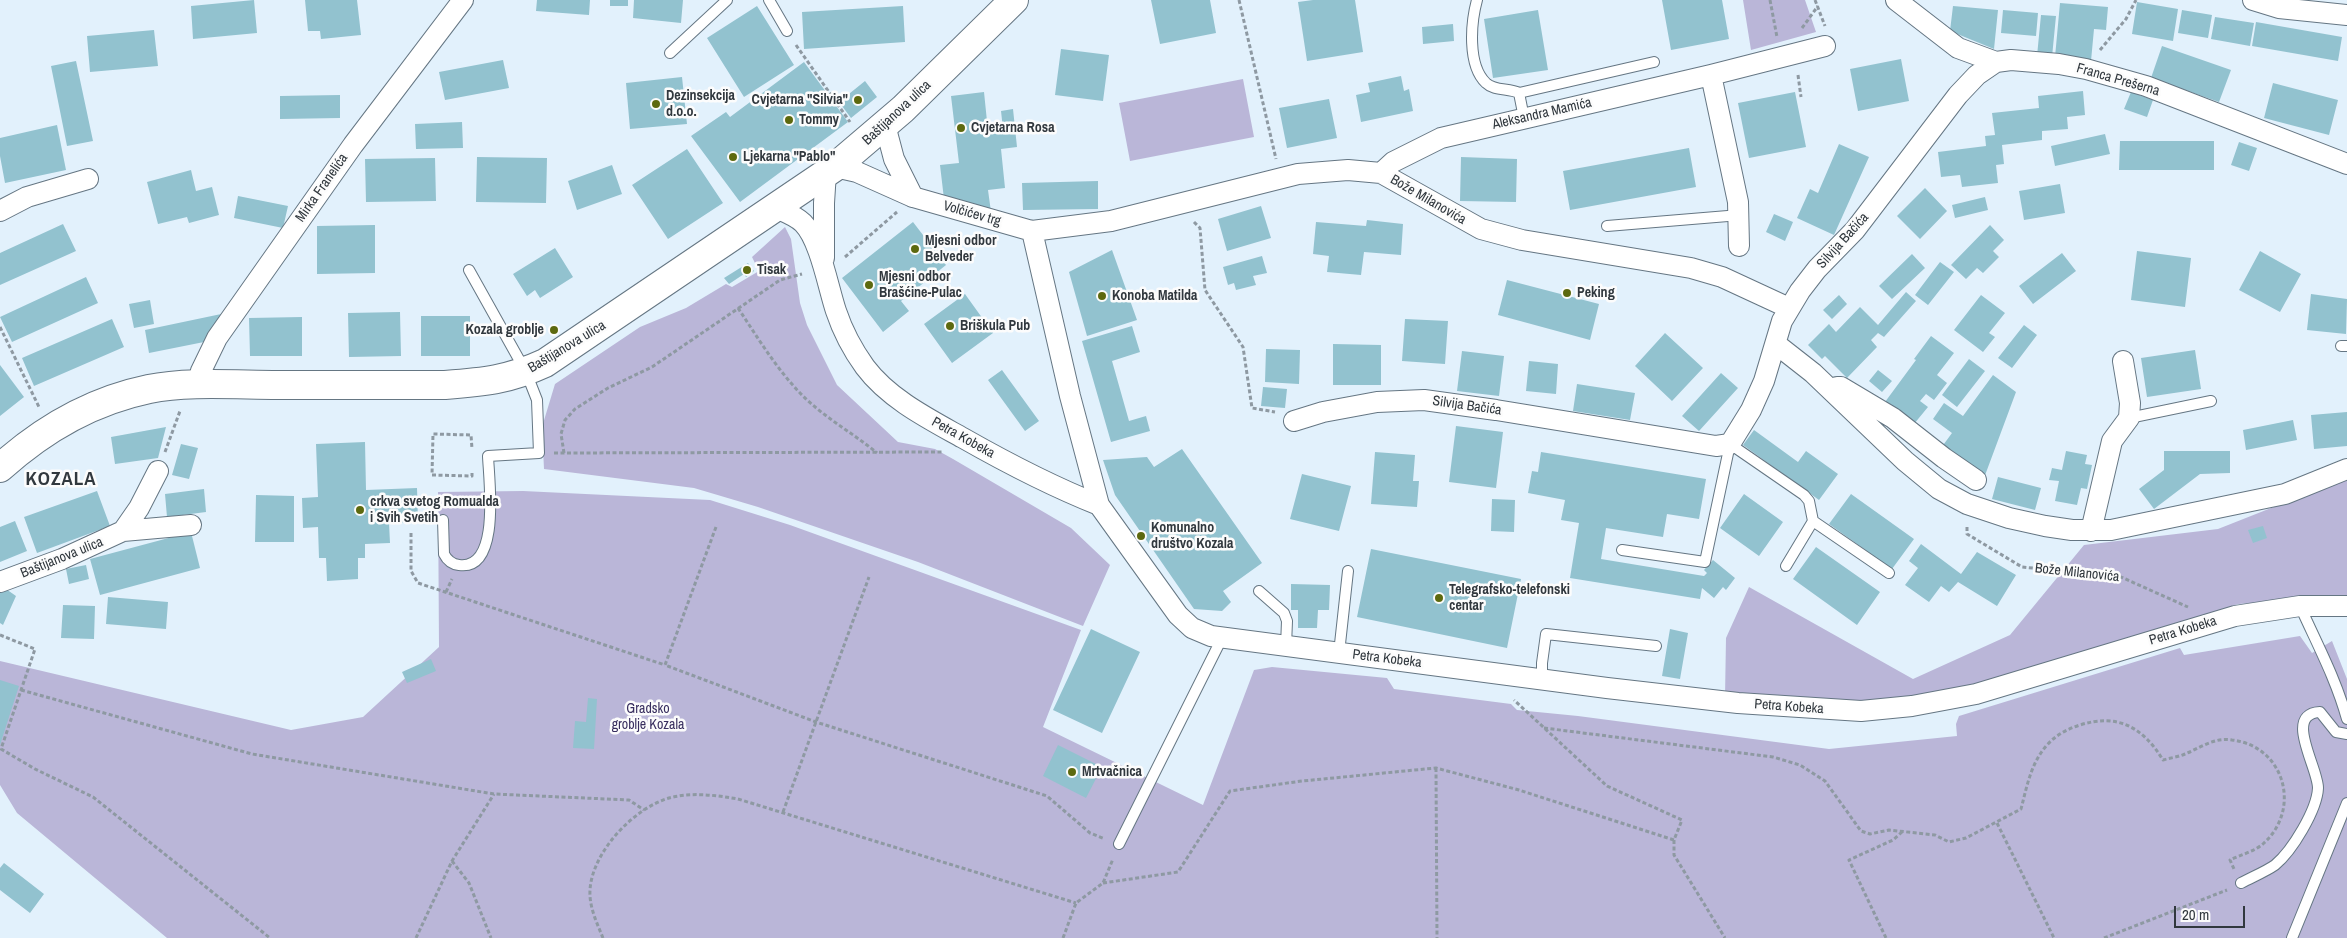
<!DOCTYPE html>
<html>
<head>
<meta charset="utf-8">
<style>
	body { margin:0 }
	#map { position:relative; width:2347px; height:938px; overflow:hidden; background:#e2f1fc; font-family:"Archivo Narrow",sans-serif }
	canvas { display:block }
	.scale { position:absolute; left:2174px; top:906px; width:71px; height:22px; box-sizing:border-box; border:2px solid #31383e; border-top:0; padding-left:6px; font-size:15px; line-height:18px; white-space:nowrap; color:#31383e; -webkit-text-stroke:4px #fcfcfc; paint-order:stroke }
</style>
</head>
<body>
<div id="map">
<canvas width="2347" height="938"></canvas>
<div class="scale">20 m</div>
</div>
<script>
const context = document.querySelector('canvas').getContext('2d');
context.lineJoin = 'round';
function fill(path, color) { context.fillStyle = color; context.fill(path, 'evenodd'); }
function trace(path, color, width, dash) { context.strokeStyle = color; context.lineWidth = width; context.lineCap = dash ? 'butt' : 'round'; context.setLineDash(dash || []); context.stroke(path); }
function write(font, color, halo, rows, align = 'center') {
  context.font = font + ' "Archivo Narrow",sans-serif'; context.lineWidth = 5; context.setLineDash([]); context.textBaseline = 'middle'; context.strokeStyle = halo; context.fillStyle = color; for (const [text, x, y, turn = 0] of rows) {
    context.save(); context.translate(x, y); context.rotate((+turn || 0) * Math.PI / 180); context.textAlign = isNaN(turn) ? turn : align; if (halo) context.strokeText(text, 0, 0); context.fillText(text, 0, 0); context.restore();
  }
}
fill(new Path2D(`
	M1743,0H1805L1816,32L1751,50Z
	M1243,79L1254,137L1130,161L1119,103Z
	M785,227L791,239L800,303L807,325L837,385L898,442L935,449L953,459L1071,528L1110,565L1083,626L918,562L758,507L694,488L544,469L542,427L555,384L640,327L686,308L726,284L732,287L759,271L752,257Z
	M2347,478V597L2238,604L2152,634L1980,689L1866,708L1725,697L1726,638L1749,587L1913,679L2010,635L2084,545L2218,529Z
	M523,491L710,500L790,525L1081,630L1043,727L1203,805L1254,670L1272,667L1387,678L1394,689L1511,704L1517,710L1578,716L1829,749L1957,736L1956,724L1959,716L2180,648L2184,655L2300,636L2312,653L2332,641L2347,679V938H167L17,813L0,785V661L291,730L363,717L439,647L438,492Z`), '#bab6d8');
fill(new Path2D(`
	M254,0L257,33L193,39L191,6Z
	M305,0H357L361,35L321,39L320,31H308Z
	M537,0H590L589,15L536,11Z
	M610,0H628V6H610Z
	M634,0H683L681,23L633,18Z
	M1151,0H1210L1216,33L1160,44Z
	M1313,0H1355L1363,52L1307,61L1298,2Z
	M1662,0H1722L1729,39L1671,50Z
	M2137,2L2178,9L2173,41L2132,34Z
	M2060,3L2108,7L2106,30L2094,29L2091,61L2055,57Z
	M757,6L794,65L744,97L707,38Z
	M903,6L905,42L804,49L802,12Z
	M1953,6L1998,10L1994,49L1950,31Z
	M1538,10L1548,70L1493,78L1484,19Z
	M2003,10L2038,13L2036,36L2001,33Z
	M2182,10L2212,15L2208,38L2178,33Z
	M2041,15L2056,16L2052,57L2037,56Z
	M2215,17L2254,23L2250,46L2211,39Z
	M2256,22L2342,37L2338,61L2252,46Z
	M1453,24L1454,41L1423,44L1422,27Z
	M154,30L158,66L90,72L87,36Z
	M2162,46L2231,70L2219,102L2151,78Z
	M1061,49L1109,55L1103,101L1055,95Z
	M1901,59L1909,101L1858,111L1850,69Z
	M503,60L509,88L445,100L439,72Z
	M76,61L93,141L67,146L51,66Z
	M804,62L848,122L740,202L691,136L726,112L730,117Z
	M1401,76L1404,91L1409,89L1413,111L1361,122L1356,95L1370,92L1368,83Z
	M682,77L687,124L630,129L626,83Z
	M865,81L877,97L851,118L839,102Z
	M2273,83L2338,100L2329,135L2264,118Z
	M2083,91L2085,115L2067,117L2068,129L2042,131V140L2002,145L2004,164L1996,165L1998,183L1962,187L1960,175L1941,177L1938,152L1986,146L1985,136L1995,135L1992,113L2039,108L2038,96Z
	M984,92L988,131L1003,129L1001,111L1013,109L1017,147L1001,149L1005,188L988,190L991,212L944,199L940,165L959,163L951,96Z
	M1795,92L1806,147L1749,158L1738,103Z
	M2131,92L2153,100L2147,117L2124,109Z
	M340,95V118L280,119V96Z
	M1329,99L1337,138L1287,148L1279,108Z
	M462,122L463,148L416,149L415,124Z
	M57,125L66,170L5,183L0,156V138Z
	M2105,134L2110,154L2055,166L2051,146Z
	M2120,141H2214V170H2119Z
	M2239,142L2257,148L2249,171L2231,165Z
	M1839,144L1869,157L1834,235L1797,218L1810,189L1818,193Z
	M1689,148L1696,187L1570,210L1563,171Z
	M687,149L723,203L668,239L632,185Z
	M477,157L547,158L546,203L476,202Z
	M1461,157L1517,159L1516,202L1460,201Z
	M435,158L436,201L366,202L365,159Z
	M612,165L622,194L577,210L568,181Z
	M191,170L196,191L212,187L219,215L189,223L187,217L158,224L147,182Z
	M1098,181V209L1023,210L1022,183Z
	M2060,184L2065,213L2024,220L2019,191Z
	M1925,188L1947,211L1920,239L1897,216Z
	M238,196L288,206L283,228L234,218Z
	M1985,197L1988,210L1955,218L1952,205Z
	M1261,206L1271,238L1227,251L1218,219Z
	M1774,214L1793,222L1785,241L1766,232Z
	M1367,220L1403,224L1401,255L1364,252L1361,275L1327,272L1329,256L1313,254L1316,222L1366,226Z
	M913,222L946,265L901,301L909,311L883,332L842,278Z
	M63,224L76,251L0,285V253Z
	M375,225V273L317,274V226Z
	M1990,225L2004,240L1993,251L1999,257L1983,273L1977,268L1966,279L1951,265Z
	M555,248L573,277L540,298L535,290L527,296L513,274Z
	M1112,250L1137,320L1087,336L1069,272Z
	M2137,251L2191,258L2185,307L2131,300Z
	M2260,251L2301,274L2280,312L2239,290Z
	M2062,253L2076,271L2033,304L2019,286Z
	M1912,254L1925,268L1892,299L1879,286Z
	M1262,256L1267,273L1253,276L1256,285L1236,290L1234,283L1228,285L1223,267Z
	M1940,262L1954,272L1928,305L1915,295Z
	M748,263L754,271L746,277L744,274L729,284L724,278Z
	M86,277L98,303L12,342L0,317Z
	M1507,280L1599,304L1590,340L1498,315Z
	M1906,292L1916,301L1884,337L1878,333L1871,340L1877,347L1847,378L1825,356L1822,359L1808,345L1829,324L1836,332L1860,307L1878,325Z
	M965,294L993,333L952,363L924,324Z
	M2311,294L2347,299L2346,334L2307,330Z
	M1839,295L1847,304L1832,319L1823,310Z
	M1981,295L2005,313L1989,333L1995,337L1983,352L1954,330Z
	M150,300L154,324L134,328L129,304Z
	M400,312L401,356L349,357L348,313Z
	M226,313L209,341L149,353L145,330Z
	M421,316H470V356H421Z
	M302,317V356H250L249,318Z
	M112,319L124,347L34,386L22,358Z
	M1405,319L1448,321L1445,364L1402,361Z
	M2024,325L2037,335L2012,368L1998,358Z
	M1132,326L1140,352L1112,361L1129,421L1146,416L1150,431L1111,442L1082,341Z
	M1665,333L1703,368L1672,401L1635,366Z
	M1931,336L1954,353L1937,375L1947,383L1934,400L1926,394L1920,401L1928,407L1914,424L1885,402L1916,360L1914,359Z
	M1333,344L1381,345V385H1333Z
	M1266,349L1300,350L1299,384L1265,382Z
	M2195,350L2201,389L2147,397L2141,358Z
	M1462,351L1504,356L1499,396L1457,391Z
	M1969,359L1985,371L1957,407L1942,395Z
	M1529,361L1558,364L1556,394L1526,391Z
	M0,365L24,397L0,416Z
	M1002,370L1039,421L1025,431L988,380Z
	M1878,370L1892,381L1882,392L1869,381Z
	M1721,373L1738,388L1699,431L1682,416Z
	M1993,375L2016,392L1984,478L1941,448L1952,433L1933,419L1944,403L1963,416Z
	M1577,384L1635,393L1630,420L1573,411Z
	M1263,387L1287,389L1285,408L1261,406Z
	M2347,412V446L2314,449L2311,415Z
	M2293,420L2297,440L2246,450L2243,430Z
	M1456,426L1503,432L1496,488L1449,482Z
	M166,427L158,458L115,464L111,437Z
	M1754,430L1798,462L1806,451L1838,474L1819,500L1743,445Z
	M365,442L366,490L417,488L418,522L389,523L390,543L365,544V558H358V579L327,581L326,558H319L318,527L303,528L302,498L318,497L316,444Z
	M181,444L198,448L189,479L172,475Z
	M1182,449L1262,563L1223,591L1231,602L1222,611L1194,609L1115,495L1103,460L1147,457L1154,467Z
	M2066,451L2087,455L2085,464L2092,465L2087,489L2081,488L2077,505L2055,501L2059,481L2049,480L2052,468L2062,470Z
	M2164,451H2230V473L2200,474L2154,509L2139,489L2164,470Z
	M1375,452L1415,455L1413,481H1419L1417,507L1371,504Z
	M1541,452L1706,479L1699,519L1667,514L1663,537L1606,528L1601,559L1704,576L1707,573L1704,570L1713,560L1735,578L1726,590L1723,587L1714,598L1702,588L1700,599L1570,578L1579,523L1561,520L1565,500L1528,493L1532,471L1538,472Z
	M1302,474L1351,486L1339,531L1290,519Z
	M1998,477L2041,488L2035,510L1992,499Z
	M204,489L206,512L167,517L165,494Z
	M97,491L110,526L37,553L24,517Z
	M1744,494L1783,522L1759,556L1720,528Z
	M1851,494L1914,539L1892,569L1829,524Z
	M256,495L294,496V542H255Z
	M1492,499L1515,500L1514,532L1491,531Z
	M15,521L27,551L0,562V527Z
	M2263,526L2267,538L2253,543L2248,530Z
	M191,532L200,568L100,595L90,559Z
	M1921,544L1961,574L1977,552L2016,575L1997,606L1958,582L1949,592L1941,586L1929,602L1905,585L1918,568L1909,561Z
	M1816,547L1880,592L1857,625L1793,579Z
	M1371,549L1521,579L1507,648L1357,617Z
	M86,565L89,579L69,584L66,569Z
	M1291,584L1330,585L1329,610H1318L1317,628H1298V610H1291Z
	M6,589L16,596L3,625L0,623V593Z
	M108,597L168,602L166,629L106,624Z
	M63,605L95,606L94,639L61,638Z
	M1091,629L1140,652L1102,733L1053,710Z
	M1670,629L1688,633L1680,679L1662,676Z
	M431,659L436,671L407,683L402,672Z
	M0,680L19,686L0,745Z
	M588,698L597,699L594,749L573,748L575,721L586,722Z
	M1058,745L1102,767L1086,798L1043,776Z
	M4,863L44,894L30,913L0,890V868Z`), '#92c2cf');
const service = new Path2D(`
	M769,0L787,31
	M1477,0C1471,22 1467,65 1486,83C1494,91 1509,88 1519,93L1524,118
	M670,53L727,0
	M1519,93L1654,62
	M1607,226L1740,215
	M2341,346H2347
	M2129,418L2211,401
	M443,520L444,554C447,560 451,564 459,565C501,571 489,481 488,456L539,453L537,400L526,372L469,270
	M1622,550L1705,562L1730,444L1804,495L1809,501L1813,521L1889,573
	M1786,566L1813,521
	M1259,591L1284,613L1287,621L1286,646
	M2300,606C2317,644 2336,679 2347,719
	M1339,653L1348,571
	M1542,679V663L1546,634L1656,646
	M1119,844L1222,638
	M2241,883C2252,877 2265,872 2275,865C2292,851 2317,810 2318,788C2318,767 2283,714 2320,712L2336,732L2347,734
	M2292,938L2347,803`);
const minor = new Path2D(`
	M1896,0L1958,48L1996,62L2011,60L2059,64L2086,69L2146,86L2347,164
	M2253,0L2279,8L2347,15
	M1711,75L1738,202L1739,246
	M885,125L894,159L913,197
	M835,167L857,172L913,197L1032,231L1111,221L1298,174L1348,170L1381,173L1481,229L1522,240L1691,268L1722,277L1789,308
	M1381,173L1393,162L1441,138L1711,75L1825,46
	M776,208C785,212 796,216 803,223C820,240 828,287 836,311C843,332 852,349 865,367C889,399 929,419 963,438C1007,463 1051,486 1099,505
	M0,211L27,197L88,179
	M1032,231L1070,396L1099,505L1178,615L1192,628L1211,636L1607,688L1738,703L1861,711L1912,706L1976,694L2235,616L2300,606H2347
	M824,258V203L826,172
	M1776,344L1813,373L1905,461L1939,489L1967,504L2009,518L2045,526L2072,530H2111L2285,494L2347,469
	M197,385L201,371L217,338L353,145L463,0
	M1837,387H1841L1893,418L1944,458L1976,480
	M1294,421L1323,412L1377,402L1424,400L1496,410L1716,446L1730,444L1751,410L1764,381L1782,321L1800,291L1817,269L1855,230L1958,95L1977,75L1996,62
	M123,531L191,525
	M2091,531L2112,441L2129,418L2130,403L2123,361
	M0,582L62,559L123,531L139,508L158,471`);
const secondary = new Path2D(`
	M0,468C43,429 91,401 149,389C187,381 238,385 278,385C333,385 389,385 445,385C484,382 508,380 545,363L835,167L903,109L1014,0`);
trace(service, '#657683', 12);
trace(minor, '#657683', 22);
trace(secondary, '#657683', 30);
trace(new Path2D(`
	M1239,0L1276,159
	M1770,0L1777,37
	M1815,0L1825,26
	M1802,28L1818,6
	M796,45L850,122
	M2100,50L2126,19L2136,0
	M1798,75L1801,97
	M1194,222L1200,228L1205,290L1243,347L1252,408L1275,412
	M845,257L897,212
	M738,308C758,338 777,370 803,396C825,418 853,433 877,453
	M0,327L39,407
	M165,452L180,411
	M554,453L943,452
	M564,453L561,434L565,420L575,409L608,388L652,367L780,280L802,274
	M472,473V476L432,475L433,434L471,435L472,449
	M716,527L665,665L816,722L1047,796L1090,833L1105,839
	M1967,527V534L2022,567L2121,577L2188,607
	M411,533V571L418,583L665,665
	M446,592L452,579
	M0,635L35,649L1,749L35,769L93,797L270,938
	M21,690L252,754L494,794L629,800L644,810
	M1544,728L1773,757L1800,765L1825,781L1861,831L1870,834L1889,830L1935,835L1949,842L1966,838L2021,809C2027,786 2031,763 2047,745C2056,735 2067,729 2080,725C2117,713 2143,727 2163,760C2170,758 2178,757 2185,754C2200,748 2214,737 2232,740C2284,746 2302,808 2264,843C2256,851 2240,855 2230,860L2234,869
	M1436,768L1437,938
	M783,812L869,577
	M1997,823L2054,938
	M1674,840V855L1725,938
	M452,861L469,883L491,938
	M1103,883L1178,872L1230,791L1302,781L1436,768L1519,790L1674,840L1682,820L1607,786L1514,700
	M416,938L452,861L494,794
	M603,938C597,923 589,907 590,890C592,852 634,808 669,798C691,792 715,795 738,799L1076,903
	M1063,938L1076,903L1103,883L1113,859
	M1886,938L1849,860L1893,840L1902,832
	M2104,938L2227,890`), '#8e99a2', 3, [4, 2.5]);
trace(service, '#fff', 10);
trace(minor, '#fff', 20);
trace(secondary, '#fff', 28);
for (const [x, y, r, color] of [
	[858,100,5,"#5d690f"],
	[656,104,5,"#5d690f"],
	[789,120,5,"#5d690f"],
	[961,128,5,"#5d690f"],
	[733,157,5,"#5d690f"],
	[915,249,5,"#5d690f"],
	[747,270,5,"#5d690f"],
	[869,285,5,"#5d690f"],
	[1567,293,5,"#5d690f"],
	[1102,296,5,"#5d690f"],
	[950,326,5,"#5d690f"],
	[554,330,5,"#5d690f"],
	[360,510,5,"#5d690f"],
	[1141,536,5,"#5d690f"],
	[1439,598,5,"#5d690f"],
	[1072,772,5,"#5d690f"]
]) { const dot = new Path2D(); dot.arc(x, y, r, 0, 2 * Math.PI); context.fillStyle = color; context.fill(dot); trace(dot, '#fcfcfc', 2); }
write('14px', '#31383e', '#fcfcfc', [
	["Franca Prešerna",2118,80,16],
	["Baštijanova ulica",897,113,-43],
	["Aleksandra Mamića",1542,114,-13],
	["Mirka Franelića",322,188,-55],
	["Bože Milanovića",1428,200,30],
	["Volčićev trg",972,214,16],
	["Silvija Bačića",1843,241,-48],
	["Baštijanova ulica",567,347,-31],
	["Silvija Bačića",1467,406,8],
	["Petra Kobeka",963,438,29],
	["Baštijanova ulica",62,558,-22],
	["Bože Milanovića",2077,573,6],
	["Petra Kobeka",2183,631,-17],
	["Petra Kobeka",1387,659,7],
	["Petra Kobeka",1789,707,4]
]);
write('bold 14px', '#31383e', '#fcfcfc', [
	["Dezinsekcija",666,96],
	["d.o.o.",666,112],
	["Cvjetarna \"Silvia\"",848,100,"right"],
	["Tommy",799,120],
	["Cvjetarna Rosa",971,128],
	["Ljekarna \"Pablo\"",743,157],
	["Mjesni odbor",925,241],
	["Belveder",925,257],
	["Tisak",757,270],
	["Mjesni odbor",879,277],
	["Brašćine-Pulac",879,293],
	["Peking",1577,293],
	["Konoba Matilda",1112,296],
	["Briškula Pub",960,326],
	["Kozala groblje",544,330,"right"],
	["crkva svetog Romualda",370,502],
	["i Svih Svetih",370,518],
	["Komunalno",1151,528],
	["društvo Kozala",1151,544],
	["Telegrafsko-telefonski",1449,590],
	["centar",1449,606],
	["Mrtvačnica",1082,772]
], 'left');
write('14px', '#382e5f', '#fcfcfc', [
	["Gradsko",648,709],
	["groblje Kozala",648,725]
]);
context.letterSpacing = '1px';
write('bold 19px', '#31383e', '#fcfcfc', [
	["KOZALA",61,480]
]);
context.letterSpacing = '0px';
</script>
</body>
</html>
